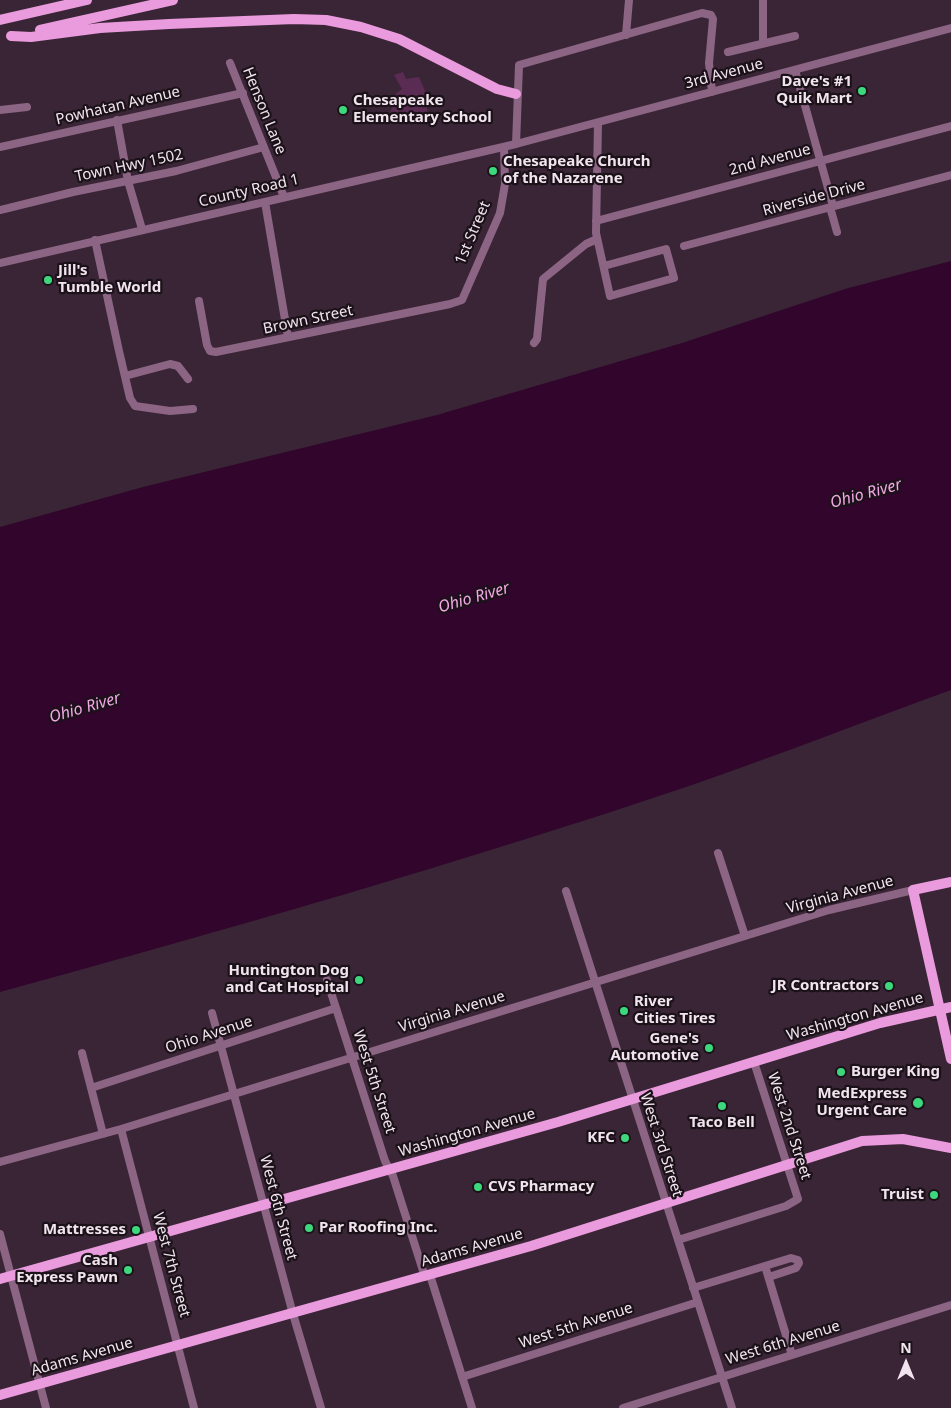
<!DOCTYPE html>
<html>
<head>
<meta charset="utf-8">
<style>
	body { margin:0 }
	#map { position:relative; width:951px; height:1408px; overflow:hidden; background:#3a2536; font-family:"Noto Sans",sans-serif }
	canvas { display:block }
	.north { position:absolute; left:881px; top:1338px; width:50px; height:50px; -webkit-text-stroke:4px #1b1219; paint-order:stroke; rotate:0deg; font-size:14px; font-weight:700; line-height:20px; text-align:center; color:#f2e4ef }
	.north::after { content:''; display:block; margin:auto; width:18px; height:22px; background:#f2e4ef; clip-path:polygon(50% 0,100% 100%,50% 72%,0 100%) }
</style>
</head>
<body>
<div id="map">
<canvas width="951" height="1408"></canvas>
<div class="north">N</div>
</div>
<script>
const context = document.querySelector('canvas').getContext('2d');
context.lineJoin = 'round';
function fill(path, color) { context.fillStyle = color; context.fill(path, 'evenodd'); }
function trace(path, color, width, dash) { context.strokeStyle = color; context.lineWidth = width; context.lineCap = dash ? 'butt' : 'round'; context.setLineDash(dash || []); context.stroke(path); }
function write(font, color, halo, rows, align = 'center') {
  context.font = font + ' "Noto Sans",sans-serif'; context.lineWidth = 4.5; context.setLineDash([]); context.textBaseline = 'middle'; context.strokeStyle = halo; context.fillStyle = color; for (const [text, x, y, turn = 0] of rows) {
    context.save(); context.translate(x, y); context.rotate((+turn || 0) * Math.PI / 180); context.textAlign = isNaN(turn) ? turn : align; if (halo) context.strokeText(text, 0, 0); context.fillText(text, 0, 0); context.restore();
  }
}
fill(new Path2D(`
	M403,72L406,79L419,77L426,93L428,121L399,124L396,116L390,113L393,105L391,98L402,89L394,75Z`), '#5a2c53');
fill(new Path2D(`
	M951,261V690C865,721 779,755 692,785C464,862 232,928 0,992V527L143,487L437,415L682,343L845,289Z`), '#31052c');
trace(new Path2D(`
	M763,0V43
	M626,35L629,0
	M728,52L795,36
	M230,63L284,197
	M795,70L833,206
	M0,110L27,107
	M117,120L128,181L142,229
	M598,123L596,233L610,296L674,278L666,249L604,266
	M516,144L519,65L702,13L711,15L713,19L709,63L712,92
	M0,147L243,93
	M265,202L288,337
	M830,207L837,232
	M0,210L73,192L176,171L264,147
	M596,221L951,126
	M95,240L119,351L130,398L135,406L170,411L193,409
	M684,246L951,175
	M0,263L516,144L951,28
	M199,301L207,345L210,351L216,352L450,304L462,300L500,213L505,184L504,147
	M534,343L537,339L543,279L586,244L597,239
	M125,376L170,364L178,366L188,379
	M718,853L745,936
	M566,891L732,1408
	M327,980L385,1161L393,1176L425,1277
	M212,1013L293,1314L321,1408
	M82,1053L103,1134
	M91,1088L336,1008
	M121,1129L194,1408
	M0,1162L121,1129L829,910L913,890
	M0,1234L46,1408
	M678,1240L786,1206L798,1199L754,1062
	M765,1266L792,1355
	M430,1275L472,1408
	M693,1288L791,1258L798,1260L799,1263L796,1268L769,1277
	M462,1377L698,1302
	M623,1408L951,1305`), '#8c6585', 8);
trace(new Path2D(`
	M0,20L87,0
	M40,30L173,0
	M11,36L31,37L100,28L169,24L294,19L326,20L361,27L399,39L497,89L516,94
	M951,882L913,890L951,1059
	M0,1279L558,1122L880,1023L951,1007
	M0,1395L531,1246L862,1141L903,1139L951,1148`), '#ea9bdd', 10);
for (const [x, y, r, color] of [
	[862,91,5,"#3dd77e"],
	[343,110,5,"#3dd77e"],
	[493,171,5,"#3dd77e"],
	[48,280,5,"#3dd77e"],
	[359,980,5,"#3dd77e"],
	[889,986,5,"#3dd77e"],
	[624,1011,5,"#3dd77e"],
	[709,1048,5,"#3dd77e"],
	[841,1072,5,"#3dd77e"],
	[918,1103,6,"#3dd77e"],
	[722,1106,5,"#3dd77e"],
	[625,1138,5,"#3dd77e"],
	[478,1187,5,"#3dd77e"],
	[934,1195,5,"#3dd77e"],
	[309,1228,5,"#3dd77e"],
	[136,1230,5,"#3dd77e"],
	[128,1270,5,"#3dd77e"]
]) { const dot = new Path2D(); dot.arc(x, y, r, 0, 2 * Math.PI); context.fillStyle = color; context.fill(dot); trace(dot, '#1b1219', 2); }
write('15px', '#f2e4ef', '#1b1219', [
	["3rd Avenue",724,74,-15],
	["Powhatan Avenue",118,106,-13],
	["Henson Lane",264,111,68],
	["2nd Avenue",770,160,-15],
	["Town Hwy 1502",129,166,-12],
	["County Road 1",249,191,-13],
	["Riverside Drive",814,198,-15],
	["1st Street",473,233,-67],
	["Brown Street",308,320,-12],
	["Virginia Avenue",840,895,-15],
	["Virginia Avenue",452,1012,-17],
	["Washington Avenue",855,1017,-16],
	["Ohio Avenue",209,1035,-18],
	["West 5th Street",374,1082,72],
	["West 2nd Street",789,1126,72],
	["Washington Avenue",467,1133,-16],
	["West 3rd Street",661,1145,72],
	["West 6th Street",278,1208,75],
	["Adams Avenue",472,1248,-16],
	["West 7th Street",171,1265,75],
	["West 5th Avenue",576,1326,-18],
	["West 6th Avenue",783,1343,-17],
	["Adams Avenue",82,1357,-16]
]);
write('bold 15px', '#f2e4ef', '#1b1219', [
	["Dave's #1",852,82],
	["Quik Mart",852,99],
	["Chesapeake",353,101,"left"],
	["Elementary School",353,118,"left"],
	["Chesapeake Church",503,162,"left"],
	["of the Nazarene",503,179,"left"],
	["Jill's",58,271,"left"],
	["Tumble World",58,288,"left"],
	["Huntington Dog",349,971],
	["and Cat Hospital",349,988],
	["JR Contractors",879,986],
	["River",634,1002,"left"],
	["Cities Tires",634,1019,"left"],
	["Gene's",699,1039],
	["Automotive",699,1056],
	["Burger King",851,1072,"left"],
	["MedExpress",907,1094],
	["Urgent Care",907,1111],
	["Taco Bell",722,1123,"center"],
	["KFC",615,1138],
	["CVS Pharmacy",488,1187,"left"],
	["Truist",924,1195],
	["Par Roofing Inc.",319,1228,"left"],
	["Mattresses",126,1230],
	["Cash",118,1261],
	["Express Pawn",118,1278]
], 'right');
write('italic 16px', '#f2a8e5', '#1b1219', [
	["Ohio River",866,494,-15],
	["Ohio River",474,598,-16],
	["Ohio River",85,708,-16]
]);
</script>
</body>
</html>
